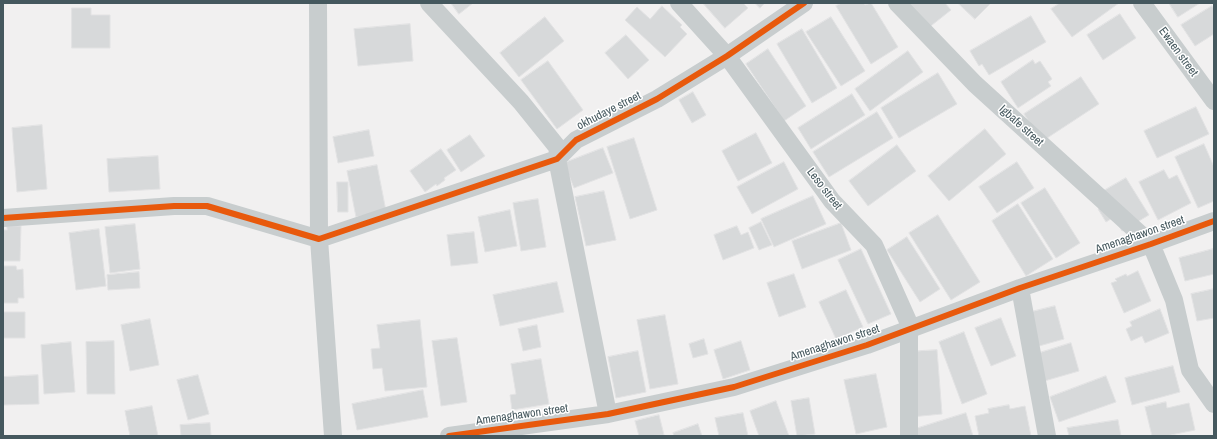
<!DOCTYPE html>
<html>
<head>
<meta charset="utf-8">
<style>
	body { margin:0 }
	#map { position:relative; width:1217px; height:439px; overflow:hidden; background:#f1f0f0; font-family:"Archivo Narrow",sans-serif }
	canvas { display:block }
	.frame { position:absolute; inset:0; border:4px solid #45585e; pointer-events:none }
</style>
</head>
<body>
<div id="map">
<canvas width="1217" height="439"></canvas>
<div class="frame"></div>
</div>
<script>
const context = document.querySelector('canvas').getContext('2d');
context.lineJoin = 'round';
function fill(path, color) { context.fillStyle = color; context.fill(path, 'evenodd'); }
function trace(path, color, width, dash) { context.strokeStyle = color; context.lineWidth = width; context.lineCap = dash ? 'butt' : 'round'; context.setLineDash(dash || []); context.stroke(path); }
function write(font, color, halo, rows, align = 'center') {
  context.font = font + ' "Archivo Narrow",sans-serif'; context.lineWidth = 3; context.setLineDash([]); context.textBaseline = 'middle'; context.strokeStyle = halo; context.fillStyle = color; for (const [text, x, y, turn = 0] of rows) {
    context.save(); context.translate(x, y); context.rotate((+turn || 0) * Math.PI / 180); context.textAlign = isNaN(turn) ? turn : align; if (halo) context.strokeText(text, 0, 0); context.fillText(text, 0, 0); context.restore();
  }
}
const building = new Path2D(`
	M451,3H473L459,14Z
	M703,3H743L748,8L725,28Z
	M755,3H765L760,8Z
	M842,3H864L865,5L871,3L898,47L871,64L836,6Z
	M906,3H945L951,10L927,29Z
	M958,3H991L975,19Z
	M1060,3H1119L1072,37L1051,9Z
	M1169,3H1200L1178,17Z
	M662,6L682,25L680,27L687,34L665,57L625,20L637,7L650,19Z
	M1212,6L1214,9V34L1195,46L1181,25Z
	M72,8H91V15H110V48H72Z
	M1120,14L1136,38L1103,60L1087,35Z
	M1031,16L1046,42L989,75L982,64L979,66L970,51Z
	M545,17L564,41L519,77L500,53Z
	M831,17L865,71L841,86L806,32Z
	M410,24L413,61L358,66L354,29Z
	M802,29L837,88L812,103L777,44Z
	M626,35L649,60L628,79L605,53Z
	M768,49L806,106L784,121L746,64Z
	M908,51L923,72L870,111L855,89Z
	M1033,60L1035,64L1040,61L1052,79L1048,82L1051,86L1018,108L1001,82Z
	M548,61L583,110L557,129L521,80Z
	M938,73L957,104L899,138L881,108Z
	M1081,77L1099,104L1038,144L1032,126L1024,114Z
	M693,92L706,115L692,123L679,100Z
	M852,94L865,115L811,149L798,128Z
	M1196,107L1209,134L1157,158L1144,131Z
	M877,112L893,138L829,177L813,152Z
	M42,125L47,189L17,192L12,128Z
	M985,129L1006,154L949,201L928,176Z
	M369,130L374,156L338,163L333,137Z
	M756,133L772,163L738,181L722,151Z
	M470,135L485,156L461,172L447,150Z
	M634,138L657,210L630,219L607,147Z
	M1204,144L1214,167V201L1198,208L1175,157Z
	M897,145L916,171L868,206L849,181Z
	M603,148L613,173L574,188L564,163Z
	M441,149L456,170L444,178L445,180L437,186L436,184L425,192L410,171Z
	M158,156L160,189L109,192L107,159Z
	M784,162L798,189L752,214L737,187Z
	M1017,162L1034,188L997,213L979,187Z
	M377,165L386,211L356,217L347,171Z
	M1164,170L1169,179L1177,175L1191,203L1158,220L1139,182Z
	M1126,178L1149,215L1122,231L1114,217L1106,222L1098,209L1106,204L1100,193Z
	M337,182H348V212H338Z
	M1045,188L1080,243L1056,258L1021,203Z
	M604,191L616,240L586,246L575,197Z
	M813,196L826,224L774,247L761,219Z
	M538,199L546,247L521,251L513,203Z
	M1018,204L1053,259L1026,276L992,221Z
	M510,210L517,246L485,252L478,217Z
	M938,215L980,282L951,300L909,233Z
	M761,222L772,245L759,250L749,228Z
	M841,223L851,250L802,269L792,241Z
	M135,224L140,269L110,273L105,227Z
	M7,226H21L20,261H3V230H7Z
	M737,226L741,235L748,232L754,248L723,260L714,235Z
	M99,229L106,286L76,290L69,233Z
	M474,232L478,263L451,266L447,235Z
	M907,237L940,289L920,302L887,250Z
	M861,249L891,314L868,324L838,260Z
	M1213,249L1214,274L1185,281L1179,258Z
	M3,266H16L17,270L23,269L24,298H18V303H4Z
	M1138,271L1151,301L1124,313L1111,283L1117,281L1115,279L1126,274L1127,276Z
	M139,272L140,288L108,290L107,275Z
	M794,274L806,307L779,317L767,283Z
	M557,282L564,312L500,326L493,295Z
	M1214,289V318L1197,321L1191,294Z
	M846,290L863,327L836,339L819,302Z
	M1055,306L1064,339L1032,348L1023,314Z
	M1160,309L1169,333L1145,343L1142,336L1131,341L1126,329L1132,326L1130,322Z
	M3,312H25V338H3Z
	M665,315L678,384L650,389L637,320Z
	M1001,318L1016,356L991,366L975,328Z
	M150,319L159,365L130,371L121,325Z
	M420,320L427,387L385,391L382,368L373,369L371,349L380,348L377,325Z
	M537,325L541,347L523,351L518,329Z
	M964,332L987,394L962,404L939,342Z
	M457,338L467,402L441,406L432,341Z
	M704,339L708,354L693,358L689,344Z
	M114,341L115,394H87L86,342Z
	M741,341L750,370L723,379L714,350Z
	M71,342L75,392L44,394L41,345Z
	M1071,343L1079,371L1041,382L1033,355Z
	M937,350L942,414L911,417L906,352Z
	M638,351L646,392L616,398L608,357Z
	M541,359L549,404L512,410L510,395L516,394L511,364Z
	M1173,366L1180,392L1132,405L1125,378Z
	M876,374L887,427L856,434L844,380Z
	M38,375L39,404L3,405V377Z
	M198,375L209,414L188,420L177,380Z
	M1106,376L1116,402L1059,422L1050,397Z
	M423,390L428,417L357,430L352,404Z
	M809,398L815,434L797,436L791,401Z
	M776,401L789,436H759L750,411Z
	M1166,402L1167,408L1189,403L1195,430L1166,436H1152L1145,407Z
	M1009,405L1010,409L1025,406L1031,436H979L975,416L989,413L988,409Z
	M152,406L158,436H130L125,411Z
	M743,413L748,436H719L715,418Z
	M966,413L973,436H917L915,429Z
	M659,415L664,435L639,436L635,421Z
	M1118,420L1121,436H1069L1067,428Z
	M210,423L211,436H181L180,425Z
	M698,424L702,436H674L673,433Z`);
fill(building, '#d7d9da');
trace(building, '#e2e2e3', 1);
trace(new Path2D(`
	M318,3L319,239L333,436
	M429,3L521,102L558,148L557,159L608,414
	M679,3L727,56L832,201L874,245L911,328
	M897,3L975,84L1151,244L1174,300L1190,370L1214,404
	M1142,3L1214,101
	M3,218L174,206H207L319,239L557,159L576,140L657,99L727,56L804,3
	M1020,288L1047,436
	M909,329V436
	M449,436L608,414L734,387L867,345L1020,288L1151,244L1214,221`), '#c8cdce', 18);
trace(new Path2D(`
	M3,218L174,206H207L319,239L557,159L576,140L657,99L727,56L804,3
	M449,436L608,414L734,387L867,345L1020,288L1151,244L1214,221`), '#e8590c', 6);
write('12px', '#45585e', '#fff', [
	["Ewaen street",1178,52,54],
	["okhudaye street",609,111,-27],
	["Igbafe street",1021,126,42],
	["Leso street",824,189,52],
	["Amenaghawon street",1140,235,-19],
	["Amenaghawon street",835,343,-18],
	["Amenaghawon street",522,415,-8]
]);
</script>
</body>
</html>
